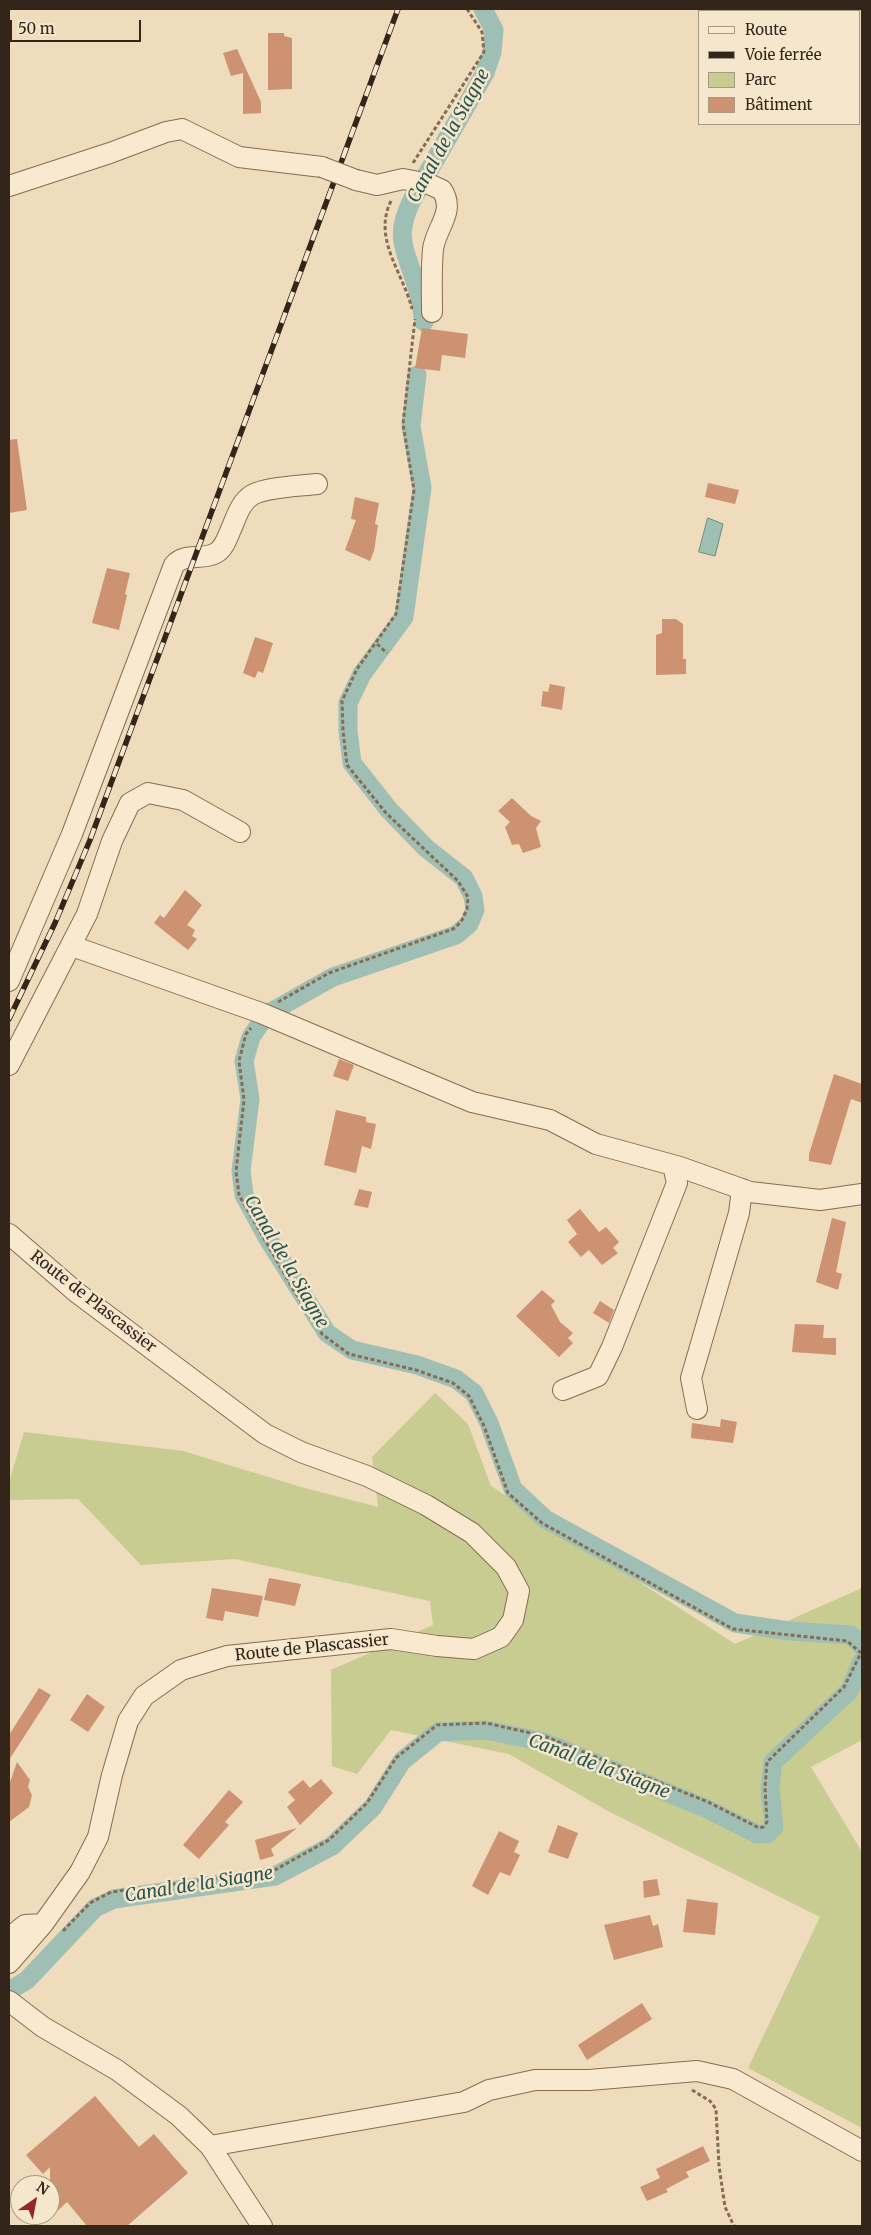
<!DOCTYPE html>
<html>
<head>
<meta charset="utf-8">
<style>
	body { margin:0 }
	#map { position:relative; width:871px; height:2235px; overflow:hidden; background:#eedcbc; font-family:Merriweather,serif }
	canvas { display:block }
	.frame { position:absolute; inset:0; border:10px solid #34251b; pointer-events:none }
	.legend { position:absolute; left:698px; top:10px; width:162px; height:115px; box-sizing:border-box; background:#f5e7cb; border:1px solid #a89985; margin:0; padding:6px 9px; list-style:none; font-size:15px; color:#34251b }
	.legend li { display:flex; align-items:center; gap:10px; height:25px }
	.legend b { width:25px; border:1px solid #a89985 }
	.north { position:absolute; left:10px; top:2175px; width:50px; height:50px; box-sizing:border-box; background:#f5e7cb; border:1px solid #a89985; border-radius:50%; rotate:33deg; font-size:14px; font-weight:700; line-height:20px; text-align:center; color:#34251b }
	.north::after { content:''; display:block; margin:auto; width:18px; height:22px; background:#95252c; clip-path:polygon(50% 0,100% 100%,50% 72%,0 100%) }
	.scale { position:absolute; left:10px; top:20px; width:131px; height:22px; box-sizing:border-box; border:2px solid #34251b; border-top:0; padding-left:6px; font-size:15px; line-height:18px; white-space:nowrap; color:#34251b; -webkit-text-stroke:4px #f5e7cb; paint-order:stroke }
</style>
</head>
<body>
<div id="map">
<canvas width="871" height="2235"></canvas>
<div class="frame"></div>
<ul class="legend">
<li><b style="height:6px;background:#f9eacf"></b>Route</li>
<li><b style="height:6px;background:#34251b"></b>Voie ferrée</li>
<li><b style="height:14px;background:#c8cc90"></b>Parc</li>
<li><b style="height:14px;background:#cd9271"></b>Bâtiment</li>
</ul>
<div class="north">N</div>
<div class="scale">50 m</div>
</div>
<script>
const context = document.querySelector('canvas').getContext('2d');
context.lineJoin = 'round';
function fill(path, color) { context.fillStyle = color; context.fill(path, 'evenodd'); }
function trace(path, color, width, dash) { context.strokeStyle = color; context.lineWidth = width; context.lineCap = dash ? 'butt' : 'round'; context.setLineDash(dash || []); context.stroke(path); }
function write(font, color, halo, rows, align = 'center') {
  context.font = font + ' Merriweather,serif'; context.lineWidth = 5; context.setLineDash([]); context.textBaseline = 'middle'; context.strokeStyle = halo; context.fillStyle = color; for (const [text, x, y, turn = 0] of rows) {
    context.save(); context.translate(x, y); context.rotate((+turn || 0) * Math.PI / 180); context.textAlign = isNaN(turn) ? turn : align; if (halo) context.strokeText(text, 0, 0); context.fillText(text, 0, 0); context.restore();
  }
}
fill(new Path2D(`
	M435,1393L468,1424L491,1486L735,1644L862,1588V1740L811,1767L862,1852V2128L748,2068L820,1917L606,1810L509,1754L391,1730L357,1774L332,1766L331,1670L433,1625L430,1601L235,1559L141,1565L78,1499L9,1500V1482L24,1432L183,1451L301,1487L378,1507L372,1457Z`), '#c8cc90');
const water = new Path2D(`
	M708,518L723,524L715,556L699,552Z`);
fill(water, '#a0bfb4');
trace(water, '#688c81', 1);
trace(new Path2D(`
	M424,322C422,310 420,298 417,287C406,251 393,238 412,200L485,73L492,52L494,30L483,9
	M269,1013L333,977L456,935L469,924L475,910L473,896L464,878L426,848L389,810L352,763L348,731V703L362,674L404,617L422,488L411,426L417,375
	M264,1018L251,1037L244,1061L250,1099L241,1171L244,1195L268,1239L327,1333L352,1350L417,1365L456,1379L474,1393L489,1423L513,1489L545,1519L735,1623L789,1631L851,1635L862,1646
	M9,1991L27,1980L95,1908L114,1899L275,1876L332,1846L373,1807L402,1761L438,1732L486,1730L544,1742L705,1808L757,1834H767L774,1827L770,1788L773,1762L849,1691L862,1661`), '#a0bfb4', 19);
fill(new Path2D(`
	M268,33H284V36L292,38V89L268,90Z
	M237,49L261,102V113L243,114V73L231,76L223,53Z
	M422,328L468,334L465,358L442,355L440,371L415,368Z
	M17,439L27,510L9,513V440Z
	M708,483L739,490L735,504L705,497Z
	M355,497L379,503L375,524L378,525L374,551L370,561L345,550L356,520L351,519Z
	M107,568L130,573L125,594L127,595L119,630L92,623Z
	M662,619H676L683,624V659H686V674L656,675V635L662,633Z
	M255,637L273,643L263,673L258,671L255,678L243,673Z
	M550,684L565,687L562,710L541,706L543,691L548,692Z
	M512,798L531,816L541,821L536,828L541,847L523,853L519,844L512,845L505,827L510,822L498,811Z
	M185,890L202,905L187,925L195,930L192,936L197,939L188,950L154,923L160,915L164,918Z
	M339,1059L354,1065L348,1081L333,1076Z
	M834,1074L862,1084V1103L851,1099L831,1165L809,1161V1154Z
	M336,1110L366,1117V1122L376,1124L371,1149L362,1146L356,1173L324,1165Z
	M359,1189L372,1192L368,1208L354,1205Z
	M580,1209L599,1232L606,1227L619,1242L613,1248L618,1253L602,1265L589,1250L581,1257L568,1242L577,1234L567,1220Z
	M832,1218L846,1222L836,1272L842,1274L838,1290L816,1282Z
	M542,1290L555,1301L551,1305L560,1322L573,1333L568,1338L573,1343L559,1357L516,1316Z
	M600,1301L614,1310L609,1323L593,1313Z
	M795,1324L824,1325L823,1338H836V1355L792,1352Z
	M721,1419L737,1422L733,1443L691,1438L692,1423L720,1427Z
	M269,1578L301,1584L295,1606L264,1600Z
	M212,1588L263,1596L258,1617L225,1611L223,1621L206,1618Z
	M39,1688L51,1695L9,1760V1735Z
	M87,1694L105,1707L88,1732L70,1720Z
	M17,1762L30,1780L28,1787L32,1795L29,1807L9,1822V1785Z
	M321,1779L333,1793L300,1825L287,1807L295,1800L288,1792L303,1780L310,1788Z
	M229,1790L243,1802L225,1822L229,1825L199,1859L183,1845Z
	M558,1825L578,1833L568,1859L548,1852Z
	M297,1828L271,1849L274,1856L260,1860L255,1840Z
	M499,1831L519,1841L514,1852L520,1855L510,1876L500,1872L488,1895L472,1886Z
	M657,1879L660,1895L644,1898L643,1881Z
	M687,1899L718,1903L715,1935L683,1932Z
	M650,1915L653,1926L658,1924L663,1947L614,1960L604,1925Z
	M642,2003L652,2019L587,2060L578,2045Z
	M95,2096L139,2147L154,2134L188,2173L127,2226H87L67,2202L50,2218V2167L43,2174L26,2155Z
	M703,2146L710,2161L686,2172L689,2177L666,2189L668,2192L647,2201L640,2187L660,2178L656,2169Z`), '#cd9271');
const minor = new Path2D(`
	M356,180L377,185L403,179L429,184L442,190C456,212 436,227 433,249C431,270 432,291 432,312
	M9,186L110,153L166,132L182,129L239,157L322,167
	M72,946L261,1013L472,1102L550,1120L596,1144L680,1167L750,1192L820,1200L862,1194
	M9,981L72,834L174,565C185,552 202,561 216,553C225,548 228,535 232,527C237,515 241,502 252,495C266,487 300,486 317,484
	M9,1065L87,914L112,841L130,803L148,793L183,800L240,832
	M9,1234L76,1292L265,1434L301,1452L367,1476L426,1505L472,1533L506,1567L519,1591L513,1620L501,1637L474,1649L437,1646L391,1639L227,1656L181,1670L144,1696L128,1721L112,1775L98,1837L80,1872L43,1924L9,1963
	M563,1390L598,1376L612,1347L677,1183L673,1165
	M697,1409L691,1378L739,1213L742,1189
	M9,1938L25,1925L43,1924
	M9,2001L43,2027L117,2070L179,2116L210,2146L262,2226
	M210,2146L464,2102L489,2090L535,2080H589L697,2071L733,2079L862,2151`);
trace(minor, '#856c55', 22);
trace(new Path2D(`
	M413,163L484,52L482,32L467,9
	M391,201C372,239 404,274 412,309
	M377,644L387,653
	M278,1002L329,973L453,929L461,922L467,909L468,897L458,881L386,813L347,765L343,731L342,701L357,669L396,614L414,490L403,424L415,319
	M63,1931L90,1903L111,1892L273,1871L329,1840L367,1803L396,1758L437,1725L486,1723L544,1736L708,1802L759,1828L763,1827L767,1822L765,1787L767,1762L844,1687L861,1653L847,1641L733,1629L542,1523L508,1493L484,1426L469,1396L453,1383L416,1370L349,1354L322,1334L293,1289L239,1195L236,1171L244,1100L239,1061L246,1034L251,1028
	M692,2090L710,2101L716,2109L719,2166L725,2207L734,2226`), '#856c55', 3, [4, 2.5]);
trace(minor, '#f9eacf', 20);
const rail = new Path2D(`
	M9,1019L55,923L90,840L398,9`);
trace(rail, '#34251b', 5.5);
trace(rail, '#f5e7cb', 4, [11]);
const minorBridge = new Path2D(`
	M322,167L356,180`);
trace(minorBridge, '#856c55', 22, []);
trace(minorBridge, '#f9eacf', 20);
write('16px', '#34251b', '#f5e7cb', [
	["Route de Plascassier",93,1302,38],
	["Route de Plascassier",312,1648,-6]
]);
write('italic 18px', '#29544f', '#f5e7cb', [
	["Canal de la Siagne",449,136,-61],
	["Canal de la Siagne",286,1262,60],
	["Canal de la Siagne",599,1767,21],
	["Canal de la Siagne",199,1885,-9]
]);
</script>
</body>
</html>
